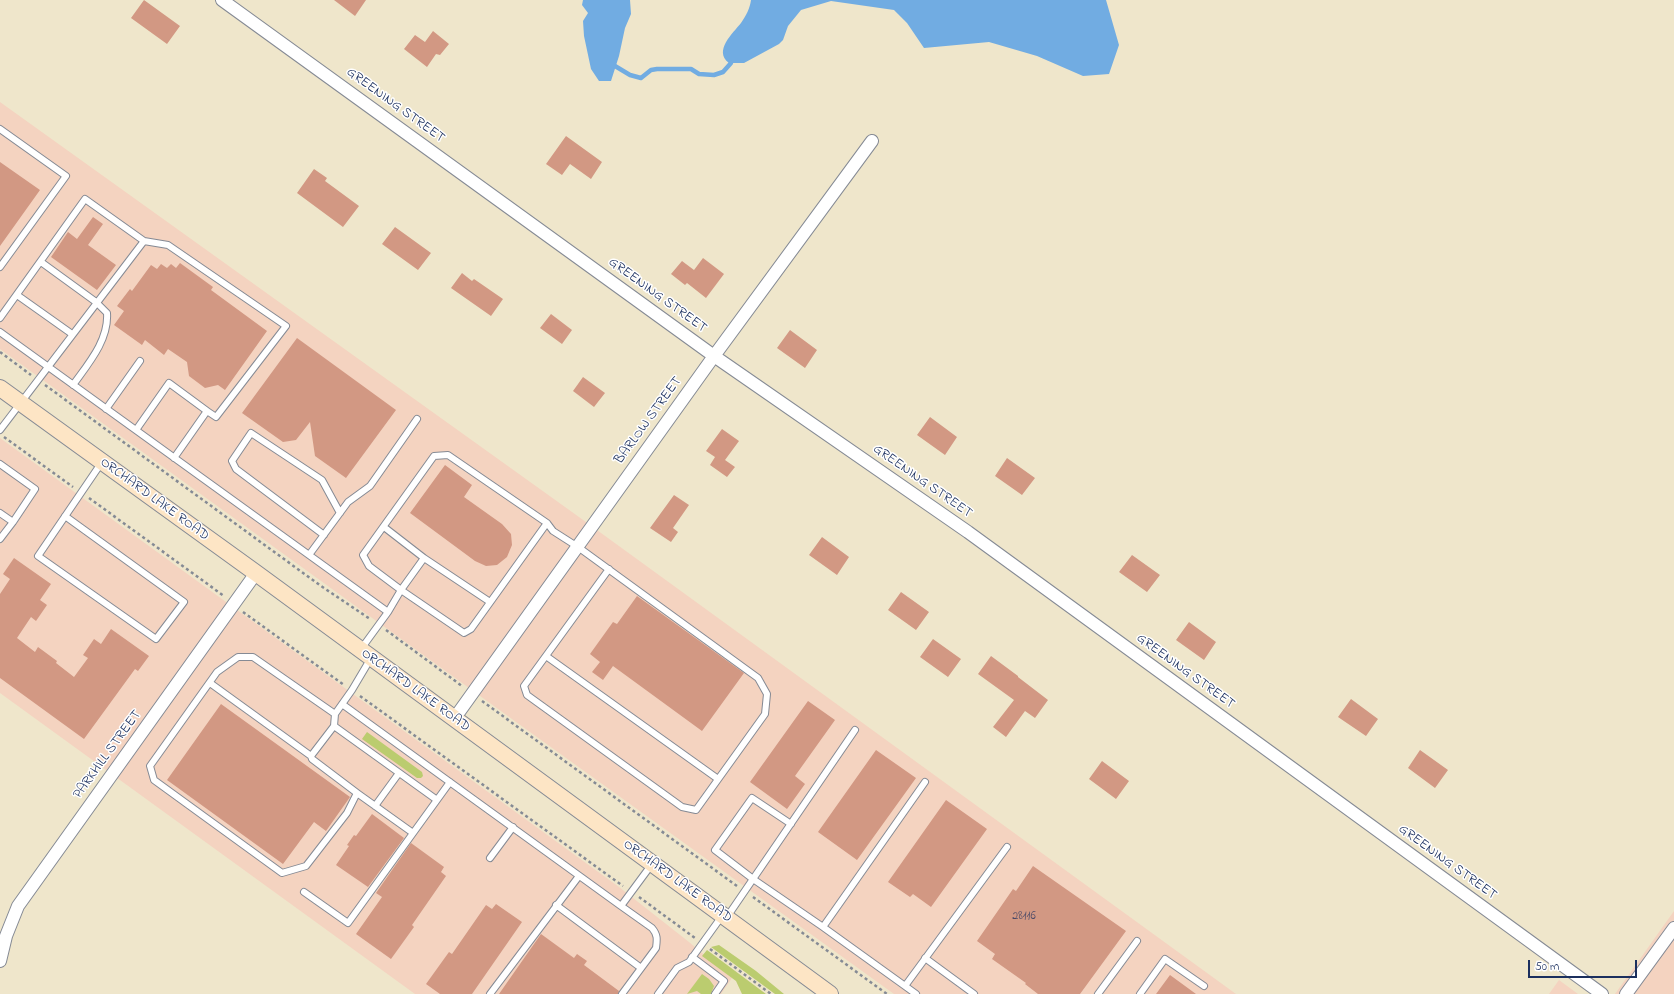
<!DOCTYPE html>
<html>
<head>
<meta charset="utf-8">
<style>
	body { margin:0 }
	#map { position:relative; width:1674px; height:994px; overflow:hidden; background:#efe6cb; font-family:"Indie Flower",sans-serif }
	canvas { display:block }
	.scale { position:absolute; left:1528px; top:960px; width:109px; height:18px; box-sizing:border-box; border:2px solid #1b2f5e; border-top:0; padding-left:5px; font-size:12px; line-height:14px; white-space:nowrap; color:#1b2f5e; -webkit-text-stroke:3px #fff; paint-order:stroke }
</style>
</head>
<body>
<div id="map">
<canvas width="1674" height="994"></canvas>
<div class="scale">50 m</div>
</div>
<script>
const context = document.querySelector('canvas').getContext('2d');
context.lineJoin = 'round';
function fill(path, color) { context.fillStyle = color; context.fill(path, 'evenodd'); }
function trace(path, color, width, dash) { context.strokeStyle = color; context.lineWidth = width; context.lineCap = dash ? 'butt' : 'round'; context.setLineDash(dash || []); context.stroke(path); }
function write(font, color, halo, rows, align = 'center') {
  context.font = font + ' "Indie Flower",sans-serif'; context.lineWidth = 3; context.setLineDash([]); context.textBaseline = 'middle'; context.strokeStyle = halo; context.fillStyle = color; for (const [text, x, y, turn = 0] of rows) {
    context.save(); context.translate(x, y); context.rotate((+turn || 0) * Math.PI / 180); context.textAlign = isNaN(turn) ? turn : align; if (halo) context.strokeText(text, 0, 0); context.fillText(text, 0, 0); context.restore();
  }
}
fill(new Path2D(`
	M0,102L579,517L1236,994H894L523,727L0,349Z
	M0,438L619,887L689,942L732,978L721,994H415L0,693Z
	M1674,911V994H1615Z
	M1559,980L1578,994H1549Z`), '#f4d3c0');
fill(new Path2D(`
	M367,732L422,772L423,776L421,778H417L362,739Z
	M719,945L756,971L784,994H775L711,947Z
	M707,950L766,994H742L736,981L702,956Z
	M702,974L709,979L714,986L711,994H701L697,991L687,994Z`), '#bbcc6f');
fill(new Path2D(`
	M583,0H630L631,14L625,28L619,56L611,81H599L591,69L584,36L583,21L588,13L582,5Z
	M751,0H1106L1119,45L1109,74L1083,76L1037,56L989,42L924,48L907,23L894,10L831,1L801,10L788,26L783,40L779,44L744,63H729C713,51 733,33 741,23C746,16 750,8 751,0Z`), '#71ace2');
trace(new Path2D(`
	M615,66L630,75L641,78L651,70L657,69H691L699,74L714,75L723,72L731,63`), '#71ace2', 4.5);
fill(new Path2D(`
	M144,0L180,26L167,44L131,18Z
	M334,0H366L355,16Z
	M433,31L449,44L440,55L436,54L427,67L404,49L415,35L425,42Z
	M566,136L602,162L591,179L570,164L562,175L546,164Z
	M0,162L40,190L0,246Z
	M314,169L327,178L325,181L359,206L343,227L297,193Z
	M93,217L103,224L88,245L116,265L97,290L51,257L68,232L77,239Z
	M395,227L431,253L418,270L382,244Z
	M703,258L724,274L706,298L687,283L685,285L671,274L682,261L694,270Z
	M180,263L213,287L211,290L267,331L225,390L218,385L205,388L189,376L187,362L168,349L164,355L145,340L142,345L114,325L124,311L117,306L130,289L132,291L151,265L157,269L161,264L167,268L171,264L176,268Z
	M462,273L472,281L474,279L503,299L491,316L451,288Z
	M551,314L572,330L562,344L540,328Z
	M790,330L817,350L805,368L777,348Z
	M297,338L396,410L346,478L315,456L310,422L296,440L283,442L242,413Z
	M583,377L605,393L594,407L573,391Z
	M930,417L957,437L945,455L917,435Z
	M722,429L739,441L725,460L735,467L727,477L710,465L715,457L706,451Z
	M1007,458L1035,478L1022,495L995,476Z
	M445,465L472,485L464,497L502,524L511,534L512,545L507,557L497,565L486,566L475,561L410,513Z
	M674,495L689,505L673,528L678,532L671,542L650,528Z
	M822,537L849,557L837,575L809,555Z
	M1132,555L1160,575L1147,592L1119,572Z
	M14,558L51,584L40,600L47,605L36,621L31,617L17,638L35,652L38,647L57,661L56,663L74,677L88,658L83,655L94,639L101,644L111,629L149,656L138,671L135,669L84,739L0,678V594L10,579L3,574Z
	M901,592L929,612L916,630L888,610Z
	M637,596L744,673L702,731L613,666L603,680L592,672L600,662L590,654L613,622L617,624Z
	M1189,622L1216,642L1204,660L1176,640Z
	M933,639L961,659L948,677L920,657Z
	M991,656L1018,676V677L1048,700L1035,718L1025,711L1006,737L993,727L1014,700L978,674Z
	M1351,699L1378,719L1366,736L1338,717Z
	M808,701L835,720L795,776L805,784L787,809L750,782Z
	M221,704L350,797L326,831L314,822L283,864L167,780Z
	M876,750L916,778L857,860L818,832Z
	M1420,750L1448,770L1435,788L1408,768Z
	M1102,761L1129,781L1116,799L1089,779Z
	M946,800L987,829L931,907L913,894L910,897L888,882Z
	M372,814L404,838L368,887L336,865L349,846L347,845L354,835L356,836Z
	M411,843L444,867L441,872L446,876L412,925L414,927L391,959L356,934L382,897L376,893Z
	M1033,866L1126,931L1080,994H1038L1025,984L1026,983L992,959L995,954L977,941L1013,889L1016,891Z
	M496,904L522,922L472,994H440L426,984L449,952L452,954L486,905L492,909Z
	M541,934L574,958L577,954L587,961L584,965L619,991L618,994H499Z
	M1170,975L1196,994H1156Z`), '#d29883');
const service = new Path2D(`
	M0,129L66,176L0,267
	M41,262L96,302L107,313C109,340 88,364 73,385
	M17,295L72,334
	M0,318L85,199L144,241L168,245L286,326L216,417L207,411L174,458
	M0,332L309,555
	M106,409L140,361
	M0,430L144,241
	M136,430L169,383L207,411
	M0,464L35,489L13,522
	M0,513L13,522L0,539
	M65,516L184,602L156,639L38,556L102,462
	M384,527L424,558L490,602
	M324,535L236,469L232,461L251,433L322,480L340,513
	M424,558L401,590L369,566L363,555L434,456L448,455L547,523
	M388,612L401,590L464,633L471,629L547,523L553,531L578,547L758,678L767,694L765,714L696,810L682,807L527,695L524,686L609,569
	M361,649L388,612L309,555L348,502L370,486L417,419
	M546,656L718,779
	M210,683L311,756
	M342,704L621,906L652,864
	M335,714L334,726L311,756L312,759L357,793L347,813L306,866L282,873L154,780L150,766L217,672L238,657H253L335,714L352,690L371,658
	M334,726L437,800
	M357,793L413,833
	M375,806L399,773
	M791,824L752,798L715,850L753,879L823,927L925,782
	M490,858L513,827
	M304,892L348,923L450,782
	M556,905L641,968
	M621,906L652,928C658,935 657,940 656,948L622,994
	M727,917L855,730
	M823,927L905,986
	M692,957L724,981L715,994
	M925,958L974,994
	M490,994L579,876
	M658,994L677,968L689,962L722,916
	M916,994L905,986L1007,847
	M1098,994L1137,941
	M1140,994L1165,959L1204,986`);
const minor = new Path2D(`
	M222,0L714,356L968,532L1602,994
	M454,719L714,356L872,141
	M0,961L6,936L18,906L256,573
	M1626,994L1674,928`);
const secondary = new Path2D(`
	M0,388L256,573L830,994`);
trace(service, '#858a94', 8);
trace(minor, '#858a94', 14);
trace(secondary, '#858a94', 18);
trace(new Path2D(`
	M0,352L31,375
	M45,385L321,586L370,619
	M4,437L73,487
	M89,498L224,596
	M243,612L344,685
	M386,630L462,686
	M360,696L623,886
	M482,701L737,886
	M639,897L695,938
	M753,897L887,994
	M710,949L771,994`), '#858a94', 2.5, [3, 3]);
trace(service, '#fff', 6);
trace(minor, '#fff', 12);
trace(secondary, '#fde5c5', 16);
write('12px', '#494967', null, [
	["28116",1024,917]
]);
write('14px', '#1b2f5e', '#fff', [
	["GREENING STREET",395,106,36],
	["GREENING STREET",657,296,36],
	["BARLOW STREET",649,421,-54],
	["GREENING STREET",922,482,35],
	["ORCHARD LAKE ROAD",154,500,36],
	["GREENING STREET",1185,672,36],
	["ORCHARD LAKE ROAD",415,691,36],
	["PARKHILL STREET",108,755,-54],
	["GREENING STREET",1447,863,36],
	["ORCHARD LAKE ROAD",677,882,36]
]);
</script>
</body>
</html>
